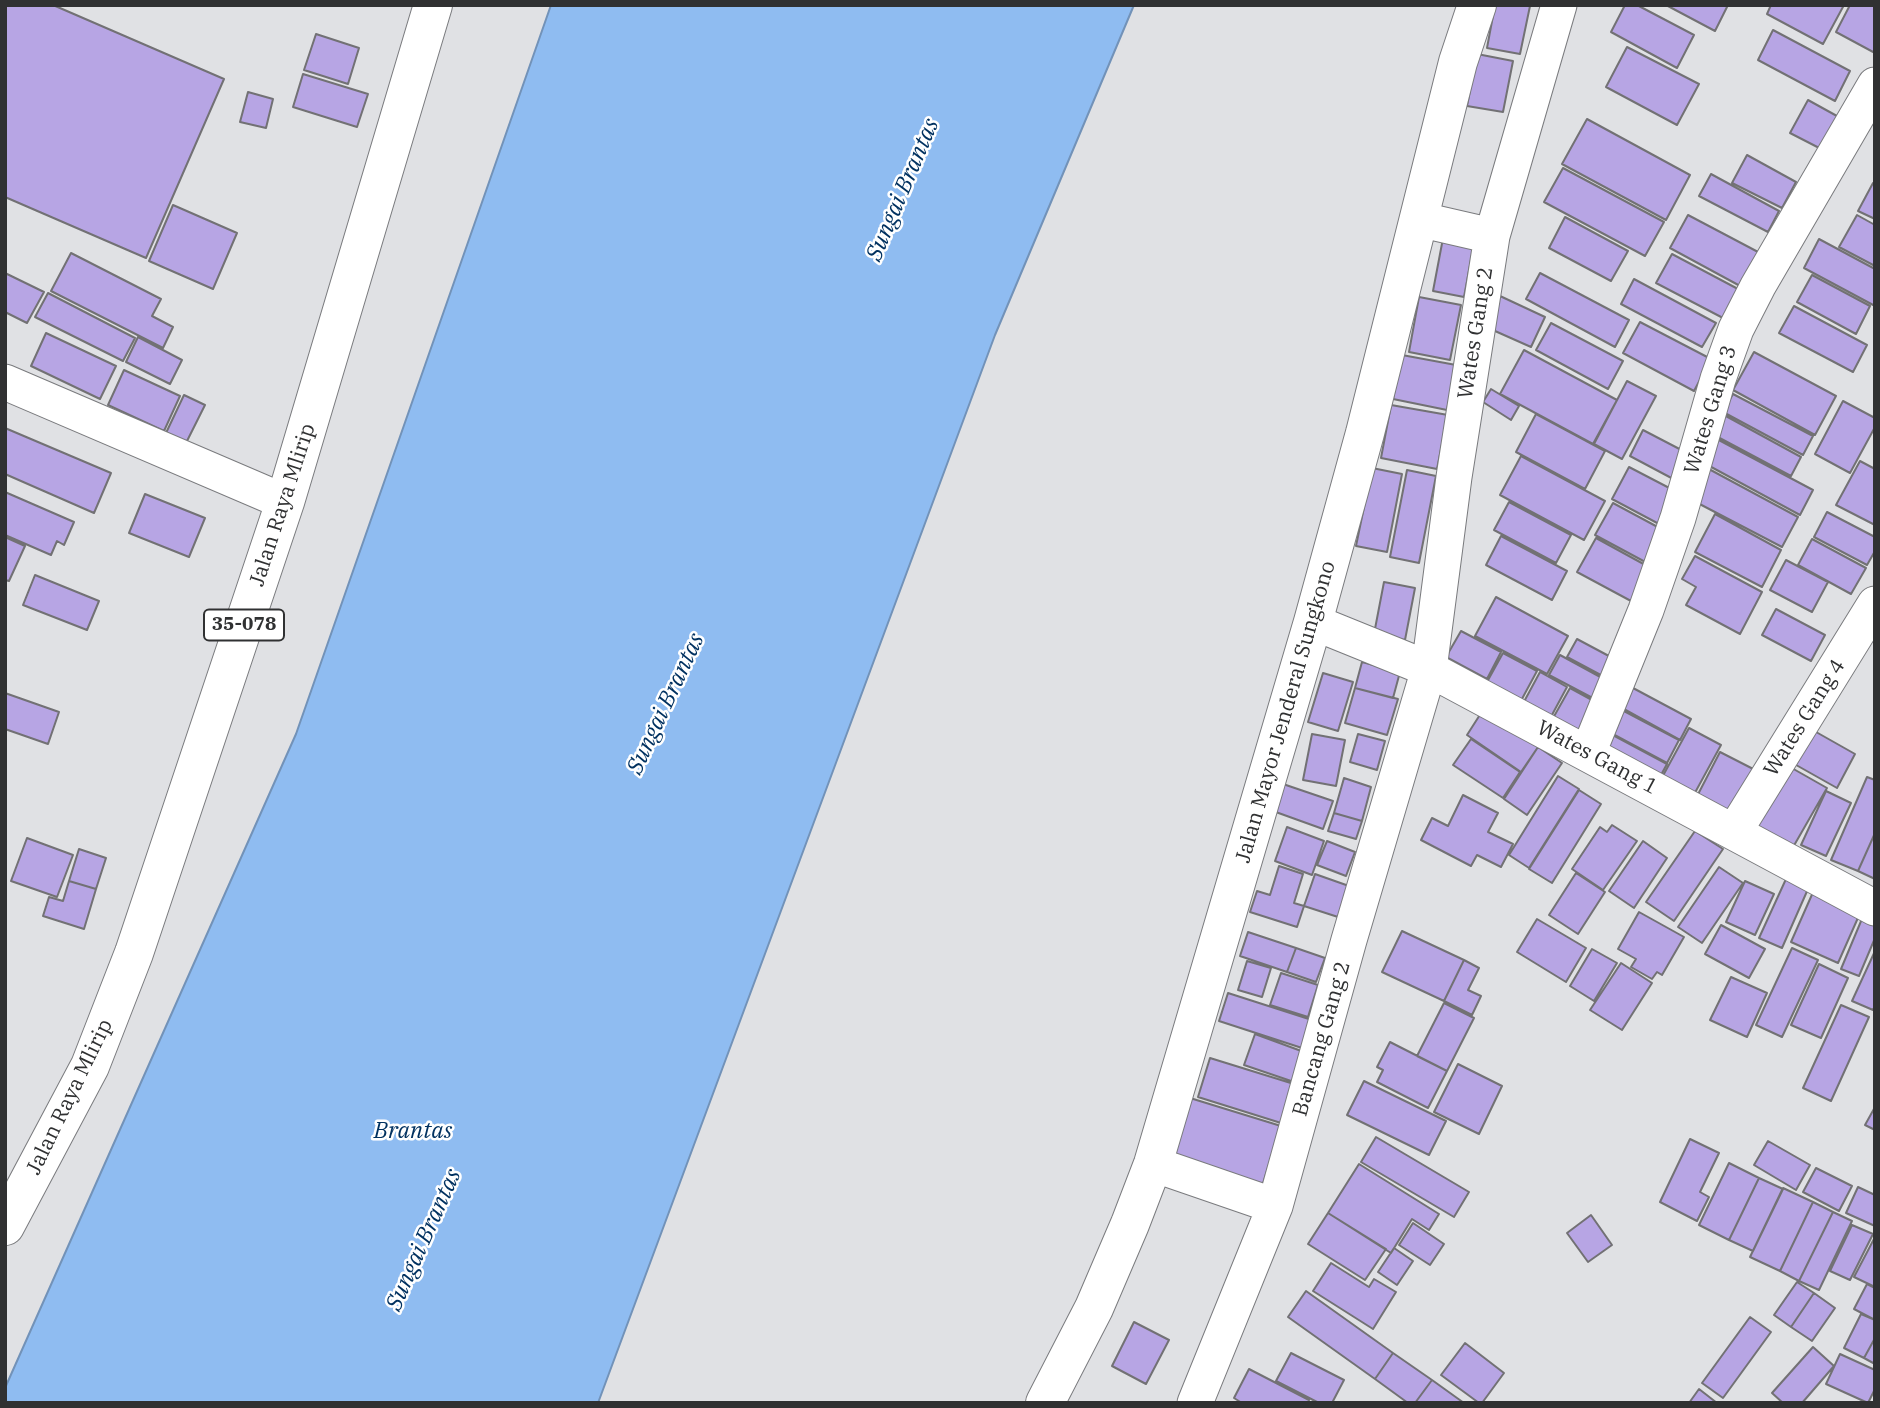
<!DOCTYPE html>
<html>
<head>
<meta charset="utf-8">
<style>
	body { margin:0 }
	#map { position:relative; width:1880px; height:1408px; overflow:hidden; background:#e0e1e4; font-family:"IBM Plex Serif",serif }
	canvas { display:block }
	.frame { position:absolute; inset:0; border:7px solid #303132; pointer-events:none }
</style>
</head>
<body>
<div id="map">
<canvas width="1880" height="1408"></canvas>
<div class="frame"></div>
</div>
<script>
const context = document.querySelector('canvas').getContext('2d');
context.lineJoin = 'round';
function fill(path, color) { context.fillStyle = color; context.fill(path, 'evenodd'); }
function trace(path, color, width, dash) { context.strokeStyle = color; context.lineWidth = width; context.lineCap = dash ? 'butt' : 'round'; context.setLineDash(dash || []); context.stroke(path); }
function write(font, color, halo, rows, align = 'center') {
  context.font = font + ' "IBM Plex Serif",serif'; context.lineWidth = 5; context.setLineDash([]); context.textBaseline = 'middle'; context.strokeStyle = halo; context.fillStyle = color; for (const [text, x, y, turn = 0] of rows) {
    context.save(); context.translate(x, y); context.rotate((+turn || 0) * Math.PI / 180); context.textAlign = isNaN(turn) ? turn : align; if (halo) context.strokeText(text, 0, 0); context.fillText(text, 0, 0); context.restore();
  }
}
const water = new Path2D(`
	M551,5H1134L995,335L598,1403H5V1388L296,734Z`);
fill(water, '#8fbcf1');
trace(water, '#7292b8', 2);
const building = new Path2D(`
	M5,5H53L224,79L146,258L5,197Z
	M1495,5L1530,6L1520,54L1487,48Z
	M1625,5H1637L1694,35L1677,68L1611,32Z
	M1666,5H1728L1715,31Z
	M1771,5H1844L1823,44L1767,14Z
	M1850,5H1875V53L1836,32Z
	M1773,30L1850,71L1835,101L1758,60Z
	M316,34L359,48L348,84L304,70Z
	M1627,47L1699,84L1677,125L1606,87Z
	M1477,54L1513,61L1503,112L1467,106Z
	M303,74L368,94L357,127L293,107Z
	M248,92L273,99L266,128L240,122Z
	M1808,100L1846,121L1829,153L1790,133Z
	M1587,119L1690,175L1666,220L1562,164Z
	M1747,155L1796,182L1782,208L1732,183Z
	M1563,168L1664,222L1645,256L1544,202Z
	M1711,174L1779,211L1768,232L1699,196Z
	M1873,183L1875,184V219L1858,211Z
	M173,205L237,233L213,289L149,261Z
	M1688,215L1760,253L1742,287L1670,248Z
	M1857,215L1875,225V266L1839,247Z
	M1565,217L1628,251L1611,281L1549,248Z
	M1444,233L1475,239L1464,297L1433,291Z
	M1819,239L1875,269V306L1804,268Z
	M71,253L161,299L152,316L173,327L163,348L51,291Z
	M1672,254L1738,289L1723,318L1656,283Z
	M5,273L44,292L27,323L5,312Z
	M1540,273L1629,320L1615,347L1526,299Z
	M1812,275L1870,306L1856,334L1797,302Z
	M1634,279L1716,323L1702,347L1621,304Z
	M48,293L135,338L123,361L35,317Z
	M1500,296L1545,317L1531,347L1486,327Z
	M1419,297L1461,305L1450,360L1409,352Z
	M1794,306L1867,345L1853,372L1779,333Z
	M1640,322L1711,359L1694,391L1623,353Z
	M1551,323L1623,361L1608,389L1536,350Z
	M46,333L116,366L100,399L31,366Z
	M138,337L182,360L170,384L126,362Z
	M1524,350L1617,400L1593,444L1500,394Z
	M1754,352L1836,396L1815,435L1733,390Z
	M1402,355L1456,365L1447,410L1393,399Z
	M124,370L180,396L164,431L108,405Z
	M1627,381L1656,396L1622,459L1594,444Z
	M1491,389L1519,406L1511,420L1483,402Z
	M1733,394L1813,436L1803,455L1723,412Z
	M184,395L205,405L186,443L166,433Z
	M1843,401L1875,418V427L1850,473L1815,454Z
	M1391,405L1448,415L1437,469L1381,458Z
	M1536,414L1605,451L1585,489L1516,452Z
	M1724,415L1801,457L1791,476L1714,435Z
	M5,428L111,473L94,513L5,474Z
	M1643,430L1691,455L1677,481L1630,456Z
	M1715,438L1813,490L1800,515L1702,462Z
	M1521,456L1605,501L1584,540L1500,495Z
	M1860,461L1875,469V525L1836,505Z
	M1629,467L1677,492L1659,524L1612,499Z
	M1372,468L1402,474L1387,552L1356,546Z
	M1707,468L1798,517L1782,547L1690,499Z
	M1407,470L1436,476L1419,563L1390,557Z
	M5,492L74,522L64,545L57,541L51,555L5,535Z
	M145,494L205,518L189,557L129,533Z
	M1509,502L1571,535L1556,563L1494,530Z
	M1613,503L1667,532L1649,564L1595,535Z
	M1827,512L1875,537V551L1867,565L1814,537Z
	M1715,514L1781,550L1762,587L1695,552Z
	M1501,536L1567,571L1552,600L1486,565Z
	M5,537L25,546L9,581L5,580Z
	M1596,538L1649,567L1631,601L1577,572Z
	M1812,539L1866,568L1851,594L1798,565Z
	M1695,556L1762,592L1740,634L1686,605L1696,587L1682,579Z
	M1786,560L1828,582L1812,612L1770,590Z
	M35,575L99,601L87,630L23,605Z
	M1384,582L1415,588L1405,640L1374,634Z
	M1496,597L1568,636L1547,674L1475,636Z
	M1776,609L1825,635L1811,661L1762,635Z
	M1461,631L1501,652L1487,679L1446,657Z
	M1577,639L1622,663L1612,681L1567,657Z
	M1503,653L1537,671L1516,710L1482,691Z
	M1560,655L1615,685L1604,704L1549,675Z
	M1362,662L1400,672L1393,698L1355,688Z
	M1540,672L1567,687L1546,726L1519,711Z
	M1323,673L1353,682L1338,731L1308,722Z
	M1355,688L1398,699L1387,735L1345,723Z
	M1570,688L1603,706L1582,745L1548,727Z
	M1633,688L1691,719L1680,740L1622,708Z
	M5,693L59,712L48,744L5,729Z
	M1483,710L1538,747L1521,772L1467,735Z
	M1622,710L1679,740L1667,763L1609,732Z
	M1689,728L1721,745L1691,800L1659,783Z
	M1809,728L1855,754L1837,788L1789,761Z
	M1609,733L1667,764L1656,784L1598,752Z
	M1312,734L1345,740L1336,786L1303,780Z
	M1358,734L1385,741L1377,770L1350,762Z
	M1471,739L1520,772L1503,798L1453,765Z
	M1538,747L1562,763L1527,815L1504,799Z
	M1720,752L1763,774L1736,824L1694,802Z
	M1790,767L1827,788L1792,849L1754,828Z
	M1558,776L1579,789L1529,868L1509,855Z
	M1867,777L1875,780V833L1858,871L1831,860Z
	M1344,778L1371,787L1362,821L1334,813Z
	M1283,784L1333,801L1323,829L1273,811Z
	M1579,790L1601,804L1552,883L1529,869Z
	M1826,791L1851,803L1826,856L1801,845Z
	M1463,795L1498,813L1488,832L1513,844L1501,867L1477,855L1471,866L1421,840L1432,818L1448,826Z
	M1334,813L1362,821L1356,839L1328,831Z
	M1612,825L1637,841L1603,890L1572,869L1600,827L1607,832Z
	M1287,827L1324,841L1312,875L1275,861Z
	M1695,831L1723,849L1674,921L1646,902Z
	M1875,833V879L1858,871Z
	M27,838L73,855L57,897L11,881Z
	M1327,841L1355,852L1346,876L1317,865Z
	M1643,841L1667,858L1634,908L1609,891Z
	M79,849L106,858L96,889L69,881Z
	M1279,866L1303,874L1294,903L1304,906L1297,927L1250,912L1257,891L1270,895Z
	M1719,867L1743,883L1702,943L1678,927Z
	M1576,873L1605,892L1578,934L1549,915Z
	M1315,874L1349,886L1338,917L1304,906Z
	M1786,879L1808,889L1782,948L1759,938Z
	M69,881L96,889L84,929L43,916L49,897L63,901Z
	M1745,881L1774,894L1755,935L1726,922Z
	M1814,890L1861,911L1838,963L1791,942Z
	M1639,912L1684,937L1662,975L1657,972L1652,979L1631,967L1636,959L1618,949Z
	M1864,914L1875,919V938L1859,976L1841,969Z
	M1537,919L1586,948L1566,982L1517,952Z
	M1721,925L1765,949L1749,978L1705,954Z
	M1402,931L1464,960L1444,1001L1382,972Z
	M1248,932L1296,948L1287,972L1240,956Z
	M1296,948L1325,958L1316,982L1287,972Z
	M1792,948L1818,960L1782,1037L1756,1025Z
	M1592,949L1617,963L1594,1001L1570,986Z
	M1875,951V1006L1873,1010L1852,1001Z
	M1464,960L1479,968L1468,990L1481,996L1472,1015L1444,1001Z
	M1247,961L1271,968L1262,997L1238,990Z
	M1621,963L1652,983L1622,1030L1590,1010Z
	M1819,964L1848,978L1821,1038L1791,1025Z
	M1281,973L1318,985L1308,1017L1270,1005Z
	M1731,977L1767,993L1747,1037L1710,1020Z
	M1228,993L1312,1020L1302,1048L1219,1021Z
	M1444,1003L1474,1018L1447,1071L1417,1056Z
	M1841,1005L1869,1017L1831,1101L1803,1088Z
	M1255,1034L1304,1052L1294,1082L1244,1065Z
	M1390,1042L1447,1071L1428,1108L1377,1082L1383,1070L1377,1067Z
	M1210,1058L1294,1084L1281,1123L1198,1097Z
	M1458,1064L1502,1086L1479,1134L1434,1112Z
	M1364,1081L1446,1121L1429,1155L1347,1115Z
	M1190,1098L1281,1126L1261,1190L1170,1162Z
	M1875,1107V1130L1865,1125Z
	M1376,1137L1469,1192L1454,1217L1361,1162Z
	M1690,1139L1719,1153L1700,1192L1709,1197L1697,1221L1660,1202Z
	M1768,1141L1810,1165L1796,1190L1754,1165Z
	M1729,1163L1759,1178L1729,1240L1699,1225Z
	M1359,1164L1439,1214L1429,1230L1412,1219L1391,1253L1328,1213Z
	M1816,1168L1852,1186L1839,1211L1803,1192Z
	M1759,1178L1783,1189L1753,1251L1729,1240Z
	M1858,1187L1875,1195V1226L1846,1213Z
	M1783,1188L1813,1202L1780,1271L1750,1257Z
	M1813,1202L1833,1212L1799,1281L1780,1271Z
	M1833,1212L1852,1221L1819,1290L1799,1281Z
	M1328,1213L1386,1249L1365,1280L1308,1244Z
	M1591,1215L1612,1245L1588,1262L1567,1233Z
	M1413,1223L1444,1244L1430,1265L1399,1245Z
	M1852,1225L1873,1234L1850,1280L1830,1271Z
	M1875,1237V1287L1854,1277Z
	M1394,1248L1413,1261L1397,1285L1378,1272Z
	M1331,1263L1369,1287L1374,1279L1396,1292L1373,1329L1313,1291Z
	M1797,1282L1814,1293L1791,1327L1774,1315Z
	M1867,1284L1875,1288V1320L1854,1309Z
	M1306,1291L1393,1353L1375,1379L1288,1317Z
	M1814,1293L1835,1308L1812,1341L1791,1327Z
	M1861,1314L1875,1320V1338L1864,1358L1844,1348Z
	M1750,1317L1771,1332L1723,1398L1702,1383Z
	M1134,1322L1169,1340L1146,1384L1112,1366Z
	M1875,1338V1364L1864,1358Z
	M1465,1343L1504,1373L1482,1403H1479L1441,1375Z
	M1813,1347L1834,1366L1802,1403H1783L1772,1393Z
	M1291,1353L1344,1380L1332,1403H1319L1276,1381Z
	M1393,1353L1432,1380L1415,1403H1408L1375,1379Z
	M1840,1354L1875,1370V1389L1868,1403L1826,1384Z
	M1249,1369L1309,1400L1308,1403H1242L1234,1398Z
	M1432,1380L1464,1403H1415Z
	M1699,1389L1717,1403H1689Z`);
fill(building, '#b7a5e4');
trace(building, '#727174', 2);
const minor = new Path2D(`
	M1418,219L1492,236
	M5,382L285,502
	M1313,622L1429,669L1875,908
	M1588,753L1646,610L1678,518L1718,379L1736,329L1758,286L1875,85
	M1734,832L1875,604
	M1153,1164L1275,1206
	M1195,1403L1275,1206L1349,940L1429,669L1454,477L1492,236L1559,5`);
const major = new Path2D(`
	M5,1226L90,1066L134,953L285,502L433,5
	M1045,1403L1094,1308L1130,1224L1153,1164L1313,622L1365,433L1458,62L1477,5`);
trace(minor, '#7a7b7e', 37);
trace(major, '#7a7b7e', 40);
trace(minor, '#fff', 35);
trace(major, '#fff', 38);
for (const [x, y, w] of [
	[244,625,80]
]) { const box = new Path2D(); box.roundRect(x - w / 2, y - 15.5, w, 31, 5); context.fillStyle = '#fff'; context.fill(box); trace(box, '#303132', 2); }
write('bold 19px', '#303132', null, [
	["35-078",244,625]
]);
write('21px', '#303132', '#fff', [
	["Wates Gang 2",1476,333,-81],
	["Wates Gang 3",1711,410,-73],
	["Jalan Raya Mlirip",283,505,-72],
	["Jalan Mayor Jenderal Sungkono",1286,712,-74],
	["Wates Gang 4",1805,718,-58],
	["Wates Gang 1",1597,758,28],
	["Bancang Gang 2",1322,1039,-74],
	["Jalan Raya Mlirip",70,1097,-64]
]);
write('italic 23px', '#003160', '#fff', [
	["Sungai Brantas",903,190,-67],
	["Sungai Brantas",666,704,-65],
	["Brantas",413,1131],
	["Sungai Brantas",424,1240,-66]
]);
</script>
</body>
</html>
